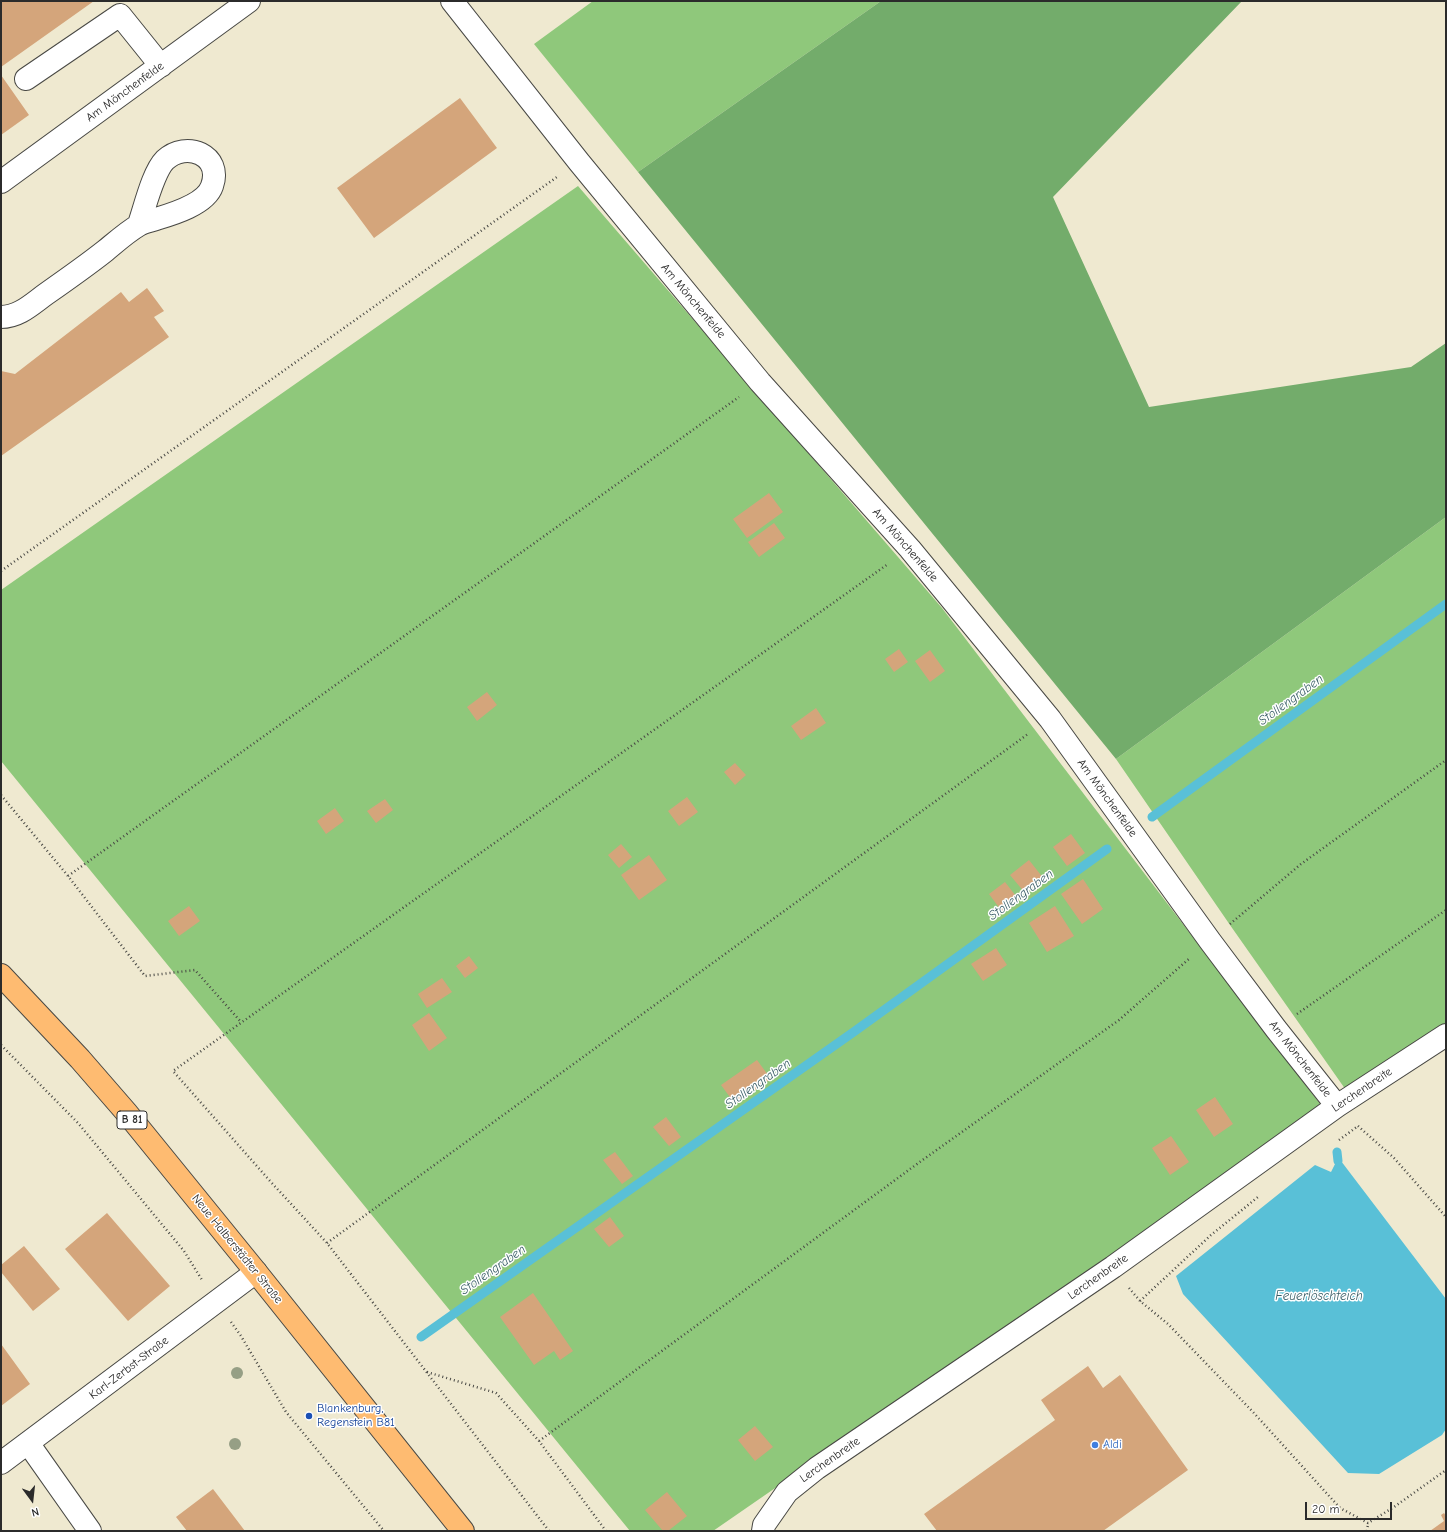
<!DOCTYPE html>
<html>
<head>
<meta charset="utf-8">
<style>
	body { margin:0 }
	#map { position:relative; width:1447px; height:1532px; overflow:hidden; background:#efe9d0; font-family:"Comic Neue",sans-serif }
	canvas { display:block }
	.frame { position:absolute; inset:0; border:2px solid #2b2b2b; pointer-events:none }
	.north { position:absolute; left:12px; top:1480px; width:40px; height:40px; -webkit-text-stroke:3px #fff; paint-order:stroke; rotate:165deg; font-size:11px; font-weight:700; line-height:16px; text-align:center; color:#2b2b2b }
	.north::after { content:''; display:block; margin:auto; width:14px; height:18px; background:#2b2b2b; clip-path:polygon(50% 0,100% 100%,50% 72%,0 100%) }
	.scale { position:absolute; left:1305px; top:1502px; width:87px; height:18px; box-sizing:border-box; border:2px solid #2b2b2b; border-top:0; padding-left:5px; font-size:12px; line-height:14px; white-space:nowrap; color:#2b2b2b; -webkit-text-stroke:3px #fff; paint-order:stroke }
</style>
</head>
<body>
<div id="map">
<canvas width="1447" height="1532"></canvas>
<div class="frame"></div>
<div class="north">N</div>
<div class="scale">20 m</div>
</div>
<script>
const context = document.querySelector('canvas').getContext('2d');
context.lineJoin = 'round';
function fill(path, color) { context.fillStyle = color; context.fill(path, 'evenodd'); }
function trace(path, color, width, dash) { context.strokeStyle = color; context.lineWidth = width; context.lineCap = dash ? 'butt' : 'round'; context.setLineDash(dash || []); context.stroke(path); }
function write(font, color, halo, rows, align = 'center') {
  context.font = font + ' "Comic Neue",sans-serif'; context.lineWidth = 3; context.setLineDash([]); context.textBaseline = 'middle'; context.strokeStyle = halo; context.fillStyle = color; for (const [text, x, y, turn = 0] of rows) {
    context.save(); context.translate(x, y); context.rotate((+turn || 0) * Math.PI / 180); context.textAlign = isNaN(turn) ? turn : align; if (halo) context.strokeText(text, 0, 0); context.fillText(text, 0, 0); context.restore();
  }
}
fill(new Path2D(`
	M593,1H881L638,172L534,44Z
	M578,186L942,608L1324,1109L713,1531H630L1,761V590Z
	M1446,517V1023L1348,1093L1230,925L1116,759Z`), '#8fc87b');
fill(new Path2D(`
	M881,1H1242L1053,197L1149,407L1411,367L1446,343V517L1116,759L638,172Z`), '#73ac6b');
fill(new Path2D(`
	M1341,1161L1446,1299V1429L1442,1435L1379,1474L1348,1473L1183,1294L1176,1276L1315,1165L1331,1172L1336,1162Z`), '#59c0d7');
trace(new Path2D(`
	M1152,817L1446,604
	M1337,1152L1338,1161
	M421,1337L855,1031L1107,849`), '#59c0d7', 9);
fill(new Path2D(`
	M1,1H94L1,67Z
	M1,75L29,115L1,135Z
	M460,98L497,148L374,238L337,188Z
	M147,288L164,311L154,317L169,337L1,456V371L15,374L121,292L129,302Z
	M769,493L783,512L747,538L733,519Z
	M774,523L785,538L759,557L748,542Z
	M899,649L908,662L894,672L885,659Z
	M930,650L945,671L930,682L915,661Z
	M487,692L497,705L477,721L467,707Z
	M816,708L826,723L801,740L791,726Z
	M735,763L746,775L735,785L724,772Z
	M687,797L698,812L679,826L668,811Z
	M385,799L393,810L376,823L367,811Z
	M335,808L344,821L326,834L317,821Z
	M1071,834L1085,853L1067,866L1053,847Z
	M621,844L632,857L619,868L608,855Z
	M649,855L667,880L639,900L621,875Z
	M1029,860L1044,879L1025,893L1010,875Z
	M1083,879L1103,909L1082,924L1061,894Z
	M1005,882L1019,900L1003,913L989,894Z
	M189,906L200,921L179,936L168,921Z
	M1055,906L1074,936L1047,952L1029,923Z
	M996,948L1007,965L983,981L971,964Z
	M469,956L478,968L465,978L456,966Z
	M442,978L452,992L427,1008L418,994Z
	M429,1013L447,1038L429,1051L412,1025Z
	M757,1060L771,1079L735,1104L721,1085Z
	M1215,1097L1233,1124L1214,1137L1196,1110Z
	M666,1117L681,1137L669,1146L653,1127Z
	M1171,1136L1189,1162L1170,1175L1152,1148Z
	M615,1152L633,1176L622,1184L603,1160Z
	M107,1213L170,1286L128,1321L65,1249Z
	M610,1217L624,1236L609,1247L594,1229Z
	M24,1246L60,1289L33,1311L1,1272V1265Z
	M533,1293L573,1351L560,1360L554,1351L534,1365L500,1317Z
	M1,1344L30,1384L1,1406Z
	M1088,1366L1103,1388L1120,1375L1188,1470L1103,1531H937L924,1514L1055,1420L1041,1400Z
	M755,1426L773,1447L755,1461L738,1440Z
	M213,1489L245,1531H187L176,1517Z
	M667,1492L687,1516L668,1531H663L645,1510Z
	M1444,1513L1446,1516V1531H1430L1444,1521L1441,1515Z`), '#d4a57b');
const minor = new Path2D(`
	M452,1L579,162L760,382L910,549L1050,719L1210,941L1276,1029L1337,1106
	M26,79L120,15L161,66
	M1,182L249,1
	M1,317C19,317 32,304 46,294C66,280 86,266 105,251C116,242 127,232 139,225C144,222 151,221 156,219C173,214 206,204 212,186C223,155 186,140 165,160C153,172 145,207 139,224
	M28,1443L90,1531
	M1,1463L256,1272
	M763,1531L764,1525L787,1492L817,1468L1113,1267L1337,1106L1446,1035`);
const major = new Path2D(`
	M1,975L80,1059L126,1112L256,1272L463,1531`);
trace(minor, '#484844', 24);
trace(major, '#484844', 24);
trace(new Path2D(`
	M1,571L557,177
	M1,795L68,876L145,976L195,970L241,1022
	M68,876L739,397
	M1230,924L1301,864L1446,760
	M1297,1014L1446,910
	M1,1045L78,1123L184,1251L202,1280
	M1358,1126L1394,1158L1446,1217
	M1339,1140L1358,1126
	M327,1243L1028,734
	M1129,1288L1140,1301L1168,1324L1253,1412L1340,1508L1368,1523L1394,1507L1446,1470
	M1140,1301L1211,1235L1258,1197
	M231,1322L241,1336L286,1412L384,1531
	M427,1372L496,1393L539,1441L606,1531
	M539,1441L917,1164L1119,1020L1190,958
	M549,1531L327,1243L270,1181L173,1071L888,564
	M1367,1531L1368,1524`), '#484844', 2.5, [1, 3]);
trace(minor, '#fff', 22);
trace(major, '#febb71', 22);
context.fillStyle = '#969f85';
for (const [x, y] of [
	[237,1373],
	[235,1444]
]) { context.beginPath(); context.arc(x, y, 6, 0, 2 * Math.PI); context.fill(); }
for (const [x, y, r, color] of [
	[309,1416,4,"#1a4fb4"],
	[1095,1445,4,"#3f7fe0"]
]) { const dot = new Path2D(); dot.arc(x, y, r, 0, 2 * Math.PI); context.fillStyle = color; context.fill(dot); trace(dot, '#fff', 1.5); }
for (const [x, y, w] of [
	[132,1120,30]
]) { const box = new Path2D(); box.roundRect(x - w / 2, y - 9, w, 18, 3); context.fillStyle = '#fff'; context.fill(box); trace(box, '#2b2b2b', 1); }
write('bold 11px', '#2b2b2b', null, [
	["B 81",132,1120]
]);
write('12px', '#2b2b2b', '#fff', [
	["Am Mönchenfelde",125,92,-36],
	["Am Mönchenfelde",693,301,50],
	["Am Mönchenfelde",905,545,49],
	["Am Mönchenfelde",1107,798,54],
	["Am Mönchenfelde",1300,1059,52],
	["Lerchenbreite",1362,1090,-34],
	["Neue Halberstädter Straße",237,1249,51],
	["Lerchenbreite",1098,1277,-35],
	["Karl-Zerbst-Straße",129,1368,-37],
	["Lerchenbreite",830,1460,-35]
]);
write('12px', '#164399', '#fff', [
	["Blankenburg,",317,1409],
	["Regenstein B81",317,1423]
], 'left');
write('12px', '#366cbe', '#fff', [
	["Aldi",1103,1445]
], 'left');
write('italic 13px', '#3b5f67', '#fff', [
	["Stollengraben",1291,700,-36],
	["Stollengraben",1021,895,-36],
	["Stollengraben",758,1084,-35],
	["Stollengraben",493,1270,-35],
	["Feuerlöschteich",1319,1296]
]);
</script>
</body>
</html>
